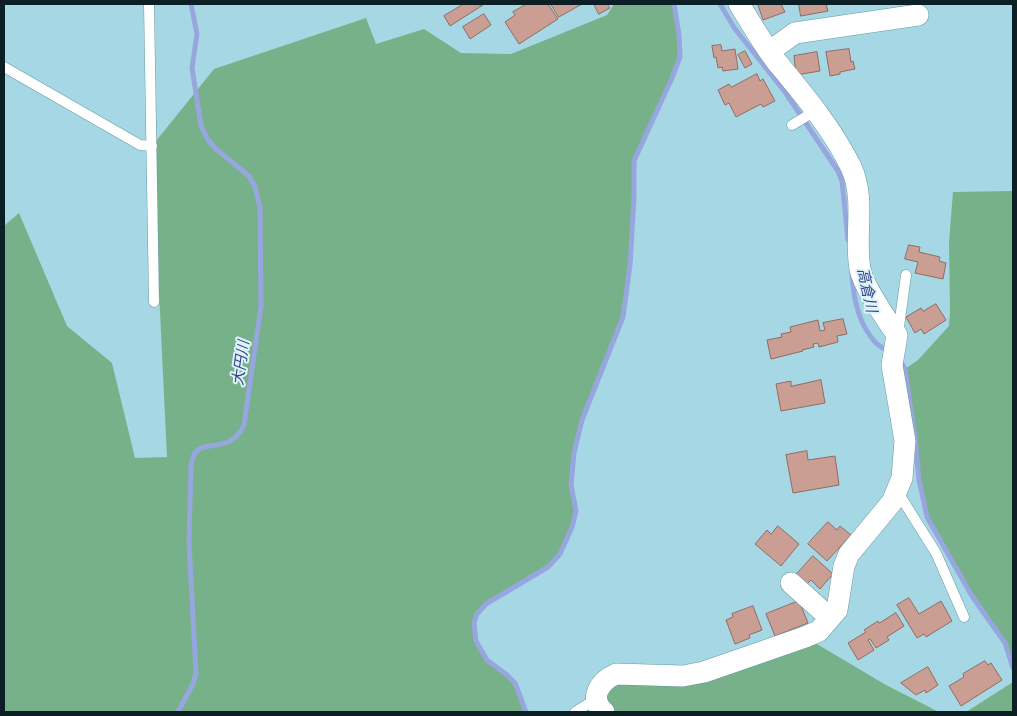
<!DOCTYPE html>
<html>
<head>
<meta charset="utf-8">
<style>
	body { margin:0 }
	#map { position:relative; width:1017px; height:716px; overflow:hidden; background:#a5d8e4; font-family:Georgia,serif }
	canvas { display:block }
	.frame { position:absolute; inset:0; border:5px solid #0b1f24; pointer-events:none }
</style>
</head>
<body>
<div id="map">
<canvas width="1017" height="716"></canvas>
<div class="frame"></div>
</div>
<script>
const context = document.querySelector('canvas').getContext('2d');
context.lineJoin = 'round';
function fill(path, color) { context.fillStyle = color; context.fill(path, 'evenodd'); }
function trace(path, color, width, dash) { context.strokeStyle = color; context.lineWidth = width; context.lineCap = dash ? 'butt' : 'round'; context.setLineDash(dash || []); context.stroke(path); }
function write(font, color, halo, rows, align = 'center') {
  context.font = font + ' Georgia,"Noto Sans JP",serif'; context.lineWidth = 4; context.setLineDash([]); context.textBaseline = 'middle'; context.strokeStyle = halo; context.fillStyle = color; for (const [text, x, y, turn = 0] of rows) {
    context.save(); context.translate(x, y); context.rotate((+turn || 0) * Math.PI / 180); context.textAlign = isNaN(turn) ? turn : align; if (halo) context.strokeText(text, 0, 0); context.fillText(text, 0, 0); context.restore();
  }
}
fill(new Path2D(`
	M612,4H674L679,35L680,57L672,78L634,161V197L630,265L623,317L582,420L574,453L571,485L576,511L572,527L560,554L548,567L486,604L477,614L474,623L476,641L487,660L507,675L515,683L526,712H4V226L19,213L67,326L112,363L135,458L167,457L152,146L214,69L366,18L376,44L424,29L461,53L511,54L607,15L613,6Z
	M1013,191V668L1005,643L972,596L927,517L919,480L915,438L905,369L918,360L949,326L950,312L949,242L953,192Z
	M805,637L886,685L939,712H604L601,683L683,676Z
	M1013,682V712H966Z`), '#77b189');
trace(new Path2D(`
	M720,4L735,29L785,92L838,171L842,181L848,240
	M852,273C853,298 859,325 876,343C880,347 885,349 890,352
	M900,360L905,369L915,438L919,480L927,517L972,596L1005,643L1013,668
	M178,712L193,684L196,673L189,542L191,465C192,462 193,456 195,453C205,439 231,454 244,425L261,306L260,207L255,187L249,176L215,148L208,140L201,126L192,68L197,34L191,4
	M526,712L515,683L507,675L487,660L476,641L474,623L477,614L486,604L548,567L560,554L572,527L576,511L571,485L574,453L582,420L623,317L630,265L634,197V161L672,78L680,57L679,35L674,4`), '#98a6df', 5);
const building = new Path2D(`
	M464,4L483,5L450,26L444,16Z
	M527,4H548L558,19L519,44L505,22L515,15L513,12Z
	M551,4H582L559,17Z
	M594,4H607L610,8L599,14Z
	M760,4H781L785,12L763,20L758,5Z
	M799,4H826L828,11L801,16Z
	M484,14L491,25L470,39L463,27Z
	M721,45L722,51L735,49L738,69L723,71L722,67L718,68L716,57L714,58L712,46Z
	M849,49L851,62L853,61L855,69L840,72V74L830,76L826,52Z
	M745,51L752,64L745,68L738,55Z
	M817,52L820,71L796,75L794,56Z
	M757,74L760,81L763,79L775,101L763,107L761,104L736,117L729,103L725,105L718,90L729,84L731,87Z
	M909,245L920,247L919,252L940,257L939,261L946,263L943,279L915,273L918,262L905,259Z
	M936,304L946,320L924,334L921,329L915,333L906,317L921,308L923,311Z
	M843,319L847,334L837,336L838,342L819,347L818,343L813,344L814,347L802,350L803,351L771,359L767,340L782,337L781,334L791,332L790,327L818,320L820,331L825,330L823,323Z
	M821,380L825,403L781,411L776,384L791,381V386Z
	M807,451L808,460L835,456L839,485L793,493L786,455Z
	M828,522L837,530L840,526L851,535L827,561L808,544Z
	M778,526L799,544L781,566L755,544L767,530L771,534Z
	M813,556L833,574L820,589L811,580L807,584L796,575Z
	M909,598L919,614L941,601L952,621L926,637L924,634L917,638L897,605Z
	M799,601L808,623L775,636L766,614Z
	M753,606L762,630L749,635L750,638L735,644L726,620L733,617L732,614Z
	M896,613L904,626L887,637L889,640L876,648L870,639L868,640L874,650L858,660L848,643L866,632L864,630L878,621L879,623Z
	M985,661L988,665L991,663L1002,680L961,706L949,686L964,677L963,674Z
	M928,667L938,685L926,693L925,690L916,695L901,683Z`);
fill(building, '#cb9e94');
trace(building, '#936a60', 1);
const service = new Path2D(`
	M149,4L154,302
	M4,67L140,145L152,146
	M792,125L815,111
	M898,334L906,275
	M897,491L936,553L964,617
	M575,712L596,699`);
const minor = new Path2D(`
	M770,51L795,33L918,15
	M791,583L830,618
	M604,712C588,698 600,681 616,674L683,676L704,672L805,637L819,631L837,610L844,566L849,554L892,502L902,478L905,441L892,365L897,335C887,320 863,286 860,269C854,236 866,199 851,167C832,128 803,94 776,61C762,43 751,23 739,4`);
trace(service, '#6799a4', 11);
trace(minor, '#6799a4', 22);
trace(service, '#fff', 10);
trace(minor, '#fff', 21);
write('italic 15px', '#374287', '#dbf4fa', [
	["高倉川",868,290,78],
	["大円川",240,363,-82]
]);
</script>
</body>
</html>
